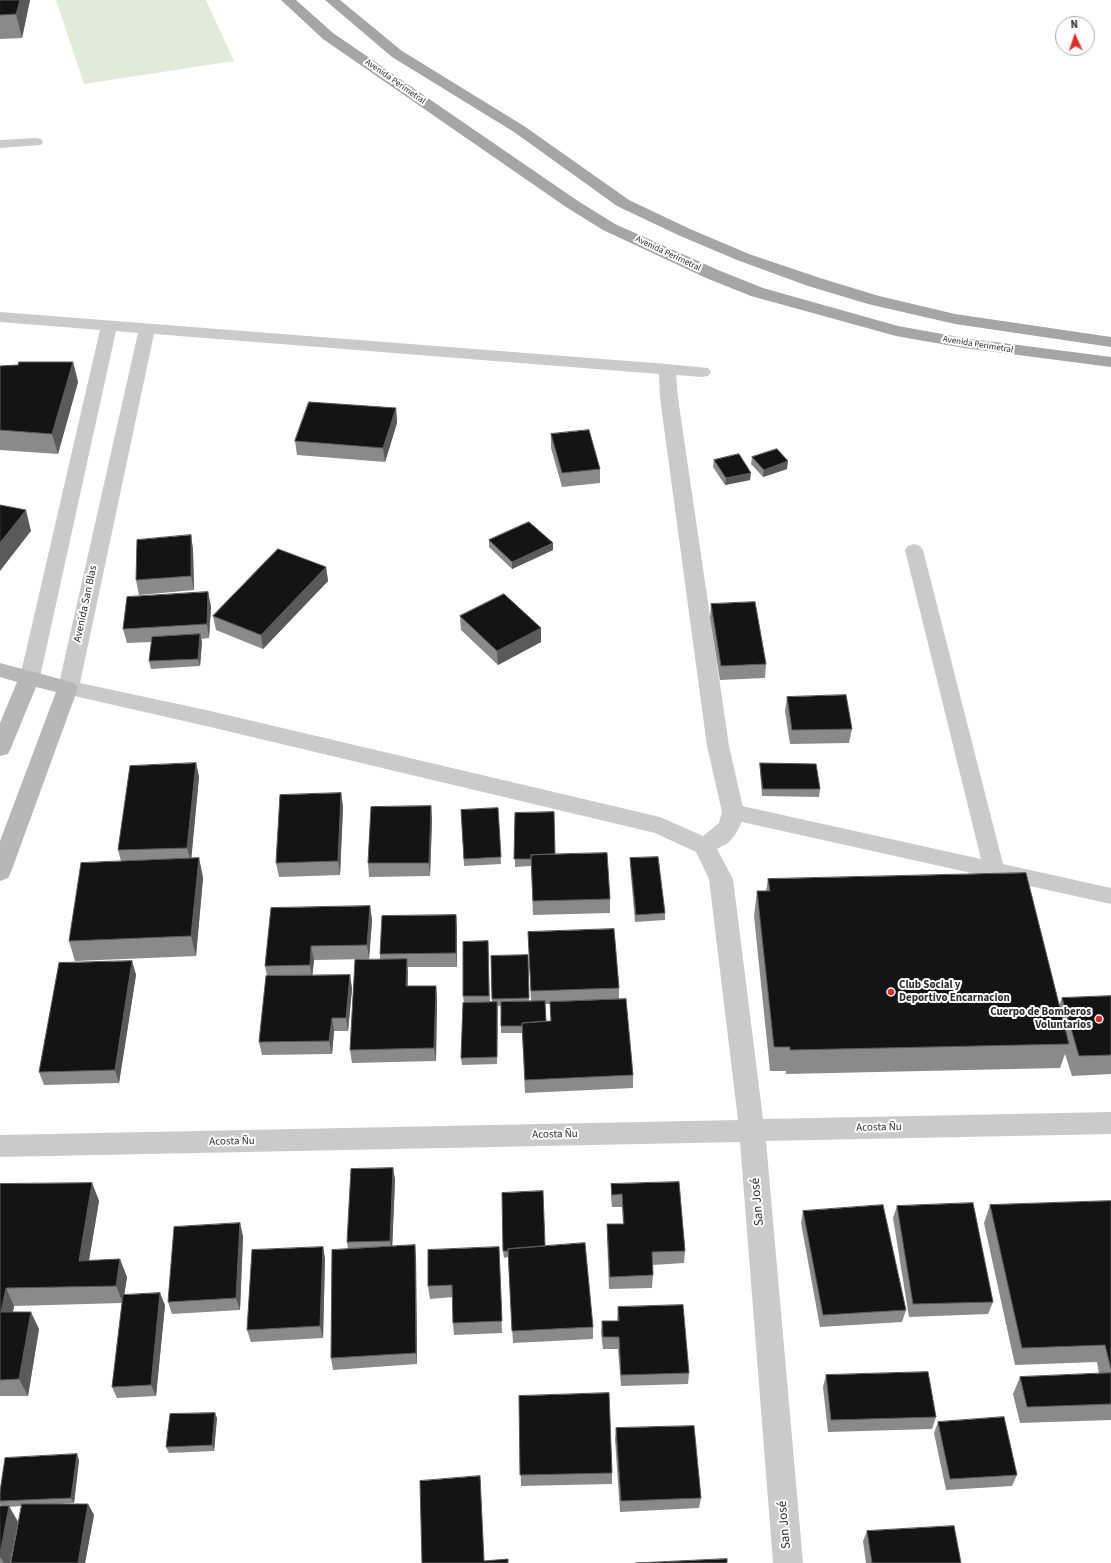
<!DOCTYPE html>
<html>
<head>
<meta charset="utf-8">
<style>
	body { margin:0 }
	#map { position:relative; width:1111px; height:1563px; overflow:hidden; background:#fff; font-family:"Source Sans 3",sans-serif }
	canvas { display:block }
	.north { position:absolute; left:1055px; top:16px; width:40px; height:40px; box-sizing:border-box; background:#fff; border:1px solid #ababab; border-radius:50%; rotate:357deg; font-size:11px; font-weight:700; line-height:16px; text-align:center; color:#2d2d2d }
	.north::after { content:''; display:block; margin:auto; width:14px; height:18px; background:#ed2526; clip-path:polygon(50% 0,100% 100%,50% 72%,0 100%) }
</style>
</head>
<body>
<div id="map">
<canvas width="1111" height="1563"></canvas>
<div class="north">N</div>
</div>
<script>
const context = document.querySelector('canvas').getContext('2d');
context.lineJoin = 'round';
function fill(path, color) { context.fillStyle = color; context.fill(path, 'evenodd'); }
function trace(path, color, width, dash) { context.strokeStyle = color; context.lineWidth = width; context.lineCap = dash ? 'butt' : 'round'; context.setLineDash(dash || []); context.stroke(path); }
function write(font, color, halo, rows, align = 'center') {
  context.font = font + ' "Source Sans 3",sans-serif'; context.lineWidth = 4; context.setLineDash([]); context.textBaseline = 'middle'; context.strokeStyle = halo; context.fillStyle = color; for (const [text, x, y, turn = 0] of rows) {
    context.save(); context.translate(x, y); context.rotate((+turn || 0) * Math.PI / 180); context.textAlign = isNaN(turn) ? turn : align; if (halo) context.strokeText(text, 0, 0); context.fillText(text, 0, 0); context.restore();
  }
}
fill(new Path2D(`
	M56,0H206L234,61L84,84Z`), '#e2ebd9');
fill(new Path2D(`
	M36,138L41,139L43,142L41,145L0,148V140Z
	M914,544L920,546L923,550L1003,864L1111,888V904L733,820L726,817L723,812L726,807L733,804L981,859L905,550L908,546Z`), '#cacaca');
fill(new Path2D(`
	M0,312L667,364L708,368L711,372L708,376L702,377L676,375L678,398L729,746L744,812L741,824L735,835L728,843L717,849L733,879L763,1119L1111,1112V1134L766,1141L803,1563H773L740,1142L0,1157V1135L738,1120L709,879L696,852L655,833L206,726L61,693L58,688L138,333L116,331L40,677L37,682L30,684L23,682L20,677L100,330L0,322ZM154,334L659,374L660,398L707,746L722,812L719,823L703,836L660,817L206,710L80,683Z`), '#cacaca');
fill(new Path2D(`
	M0,663L75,683L78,688L11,872L8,878L0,881V841L56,692L36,687L11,748L8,754L0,756V723L17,682L0,677Z`), '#b7b7b7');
fill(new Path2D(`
	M281,0H296L333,33L578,201L615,224L718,270L763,288L898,326L964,338L1111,357V367L964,348L896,336L751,296L706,278L603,230L566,207L323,39Z
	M325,0H340L402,51L524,126L629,200L690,229L749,254L820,278L879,296L955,314L1111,337V347L955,324L868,304L808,286L737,260L678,235L617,206L514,132L392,57Z`), '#a5a5a5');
fill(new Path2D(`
	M0,0H30L22,38L0,39Z
	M73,362L78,382L58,454L0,450V366L18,365Z
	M396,408L397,423L385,462L297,455L295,441Z
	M551,434L600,469V483L562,487L551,448Z
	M752,457L787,469L763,477L751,464Z
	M714,460L750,480L725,485L713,467Z
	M191,535L193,550L194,590L139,595L136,580Z
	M489,540L553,550L512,569L489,547Z
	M326,567L328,581L263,649L216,630L213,616Z
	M208,592L211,607L209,638L201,639L202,642L200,666L151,669L149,661L152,642L127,643L123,629Z
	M711,604L766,664L765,678L720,680L710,618Z
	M460,616L541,628V642L498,665L461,630Z
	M787,697L852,729L849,743L790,744L785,711Z
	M196,763L199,777L191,858H199L203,878L196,956L75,961L69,941L121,861L118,850Z
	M760,763L820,789L819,797L762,796L760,771Z
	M341,793L343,807L340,875L279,877L276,863Z
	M431,806L432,820L430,876L369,877L368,863Z
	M498,808L501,864L464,866L461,810Z
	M515,813L555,854L610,899V913L533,915L531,866L515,867Z
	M630,858L665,913V920L635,922L630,865Z
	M768,879L1059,1005L1062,998L1111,996V1074L1072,1076L1065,1054L1060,1068L786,1074V1071H770L754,916L757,891H766Z
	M370,906L372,920L369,959L314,960L312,976L350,975L352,989L348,1031H334L332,1054L262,1055L259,1042L267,976L265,966Z
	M456,915L457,929V967H407L408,986H436L437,1000L436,1061L352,1063L350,1050L380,959V954Z
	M528,932L619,988V999L633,1075V1088L525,1093L522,1033H501V1006H498L497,1064L462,1065L461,1058L464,1003L463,996L488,941L490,1002H492L491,956L528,955L529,1001H531ZM545,1004H550L551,1021H546Z
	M132,961L136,975L119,1083L44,1085L39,1072Z
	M393,1168L395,1180L392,1246L416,1257L417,1364L333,1370L331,1358L348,1249L347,1242Z
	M92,1183L99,1201L89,1260L127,1277L124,1295L165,1305L156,1396L117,1398L112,1387L122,1303L14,1306L13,1312L39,1329L28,1396H0V1184Z
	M611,1184L685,1251L684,1263L653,1265V1275L652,1288L609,1289L607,1237V1224H623L622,1207H612L611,1197Z
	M1111,1201V1420L1020,1423L1013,1394L1020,1377L1099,1374L1097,1362L1015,1365L984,1223L990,1205Z
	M897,1206L993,1302L988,1314L909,1317L893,1218Z
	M803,1211L906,1310L902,1322L820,1327L801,1223Z
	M243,1236L240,1310L172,1314L168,1302Z
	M545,1246L593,1327V1339L513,1343L508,1257L504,1258L503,1251Z
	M323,1247L325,1259L323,1338L251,1342L247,1330Z
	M499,1247L502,1333L454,1335L453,1323V1297L430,1299L428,1286Z
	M618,1307L689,1373L688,1384L621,1386L618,1349H603L601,1333L602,1321H617Z
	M826,1375L936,1417L932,1429L828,1432L823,1387Z
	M519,1396L612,1473V1484L521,1486Z
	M217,1418L214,1451L169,1453L166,1447Z
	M938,1422L1017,1475L1012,1486L946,1490L934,1433Z
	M616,1428L701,1498L699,1508L620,1512L615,1439Z
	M79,1460L74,1503L59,1504H88L94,1515L85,1563H11L22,1506L9,1507L18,1522L10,1563H0V1506H1L0,1504V1492Z
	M867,1531L961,1563H866L863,1541Z`), '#8a8a8a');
fill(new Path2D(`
	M20,0H30L22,38L16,14Z
	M73,362L78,382L58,454L52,434Z
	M396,408L397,423L385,462L383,448Z
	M788,461L787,469L763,477L764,470Z
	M751,473L750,480L725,485L726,478Z
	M26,510L31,531L0,571V543Z
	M191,535L193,550L194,590L191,576Z
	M553,543V550L512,569V562Z
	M326,567L328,581L263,649L261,635Z
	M208,592L211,607L209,638L207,624Z
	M541,628V642L498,665L497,651Z
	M200,634L202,642L200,666L198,659Z
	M196,763L199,777L191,862L187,848Z
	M341,793L343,807L340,875L338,861Z
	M431,806L432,820L430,876L429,863Z
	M199,858L203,878L196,956L191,936Z
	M370,906L372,920L369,959L367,945Z
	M456,915L457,929V967L456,953Z
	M311,946L314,960L312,979L310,965Z
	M407,959L408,972L407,1000L406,986Z
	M132,961L136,975L119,1083L115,1070Z
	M350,975L352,989L348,1031L346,1018Z
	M436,986L437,1000L436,1061L434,1048Z
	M332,1018L334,1031L332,1054L329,1041Z
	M393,1168L395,1180L392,1253L390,1241Z
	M92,1183L99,1201L86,1278L79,1261Z
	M240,1223L243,1236L240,1310L236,1298Z
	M415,1245L416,1257L417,1364L416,1353Z
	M323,1247L325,1259L323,1338L320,1326Z
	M120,1259L127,1277L123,1303L116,1286Z
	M6,1288L14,1306L9,1329L1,1312Z
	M160,1293L165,1305L156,1396L151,1385Z
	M31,1312L39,1329L28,1396L19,1379Z
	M215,1413L217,1418L214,1451L212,1445Z
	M77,1454L79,1460L74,1503L71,1498Z
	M88,1504L94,1515L85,1563H78Z
	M9,1506L18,1522L10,1563H4L0,1557V1554Z`), '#5a5a5a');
const building = new Path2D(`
	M0,0H20L16,14L0,15Z
	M19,362H73L52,434L0,430V366L18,365Z
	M309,402L396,408L383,448L295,441Z
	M589,430L600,469L562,473L551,434Z
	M777,449L788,461L764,470L752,457Z
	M739,454L751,473L726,478L714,460Z
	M0,505L26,510L0,543Z
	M529,522L553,543L512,562L489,540Z
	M191,535V576L136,580L137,540Z
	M278,549L326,567L261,635L213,616Z
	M208,592L207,624L123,629L127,597Z
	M504,594L541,628L497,651L460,616Z
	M755,602L766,664L721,666L711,604Z
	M200,634L198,659L149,661L152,637Z
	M846,695L852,729L792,730L787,697Z
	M196,763L187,848L118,850L130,766Z
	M760,763L816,764L820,789H763Z
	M341,793L338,861L276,863L280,795Z
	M431,806L429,863H368L371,807Z
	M498,808L501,857L464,859L461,810Z
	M554,812L555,854L531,855V859H514L515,813Z
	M607,853L610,899L533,901L531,855Z
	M658,857L665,913L636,915L630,858Z
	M199,858L191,936L69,941L81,863Z
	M1026,873L1069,1044L790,1050V1047H774L757,891H770L768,879Z
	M370,906L367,945L311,946L310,965L265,966L271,908Z
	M456,915V953L380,954L382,916Z
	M614,929L619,988L531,991L528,932Z
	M488,941L489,996H463V942Z
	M528,955L529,998L492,999L491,956Z
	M407,959L406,986H436L434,1048L350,1050L355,960Z
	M132,961L115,1070L39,1072L59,963Z
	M350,975L346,1018H332L329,1041L259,1042L266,976Z
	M1111,996V1055L1079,1056L1062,998Z
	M626,999L633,1075L525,1080L522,1023L551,1021L550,1002Z
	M545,1001L546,1021L522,1023V1026H501V1002Z
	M497,1002V1057L461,1058L463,1003Z
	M393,1168L390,1241L347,1242L351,1169Z
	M679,1182L685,1251L652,1252L653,1275L610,1277L607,1224H624L622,1194L612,1195L611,1184Z
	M92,1183L79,1261L120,1259L116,1286L6,1288L1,1312H31L19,1379L0,1380V1184Z
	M543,1191L545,1246L508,1249V1251H503L502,1193Z
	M1111,1201V1369L1105,1345L1022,1348L990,1205Z
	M973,1203L993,1302L913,1304L897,1206Z
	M883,1205L906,1310L823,1315L803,1211Z
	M240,1223L236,1298L168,1302L174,1227Z
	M585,1243L593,1327L512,1331L508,1249Z
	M415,1245L416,1353L331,1358L332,1250Z
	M323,1247L320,1326L247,1330L252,1250Z
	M499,1247L502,1321L453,1323L452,1285L428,1286V1250Z
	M160,1293L151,1385L112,1387L123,1295Z
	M683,1305L689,1373L621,1375L619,1337H603L602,1321H619L618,1307Z
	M928,1372L936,1417L831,1420L826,1375Z
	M1111,1373V1404L1027,1407L1020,1377Z
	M609,1393L612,1473L520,1475L519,1396Z
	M215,1413L212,1445L166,1447L170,1414Z
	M1004,1417L1017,1475L950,1479L938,1422Z
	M694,1426L701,1498L621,1501L616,1428Z
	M77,1454L71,1498L0,1501V1492L5,1458Z
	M480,1476L484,1561L508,1559V1563H422L420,1481Z
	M22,1504H88L78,1563H11Z
	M0,1506H9L0,1554Z
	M954,1526L961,1563H872L867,1531Z
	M727,1559V1563H636Z`);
fill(building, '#141414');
trace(building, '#5a5a5a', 1);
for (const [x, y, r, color] of [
	[891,992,4,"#ed2526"],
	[1099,1019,4,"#ed2526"]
]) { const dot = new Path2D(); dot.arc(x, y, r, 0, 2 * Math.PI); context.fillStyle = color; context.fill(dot); trace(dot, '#fff', 1.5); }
write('9px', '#2d2d2d', '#fff', [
	["Avenida Perimetral",395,82,35],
	["Avenida Perimetral",668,254,25],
	["Avenida Perimetral",978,345,9]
]);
write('11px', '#2d2d2d', '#fff', [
	["Avenida San Blas",86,604,-78],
	["Acosta Ñu",879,1128,-1],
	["Acosta Ñu",555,1135,-1],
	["Acosta Ñu",232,1142,-1]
]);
write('bold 11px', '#2d2d2d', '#fff', [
	["Club Social y",899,986],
	["Deportivo Encarnacion",899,999],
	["Cuerpo de Bomberos",1091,1013,"right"],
	["Voluntarios",1091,1026,"right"]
], 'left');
write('13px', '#2d2d2d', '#fff', [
	["San José",758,1202,-95],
	["San José",785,1525,-95]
]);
</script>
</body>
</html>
